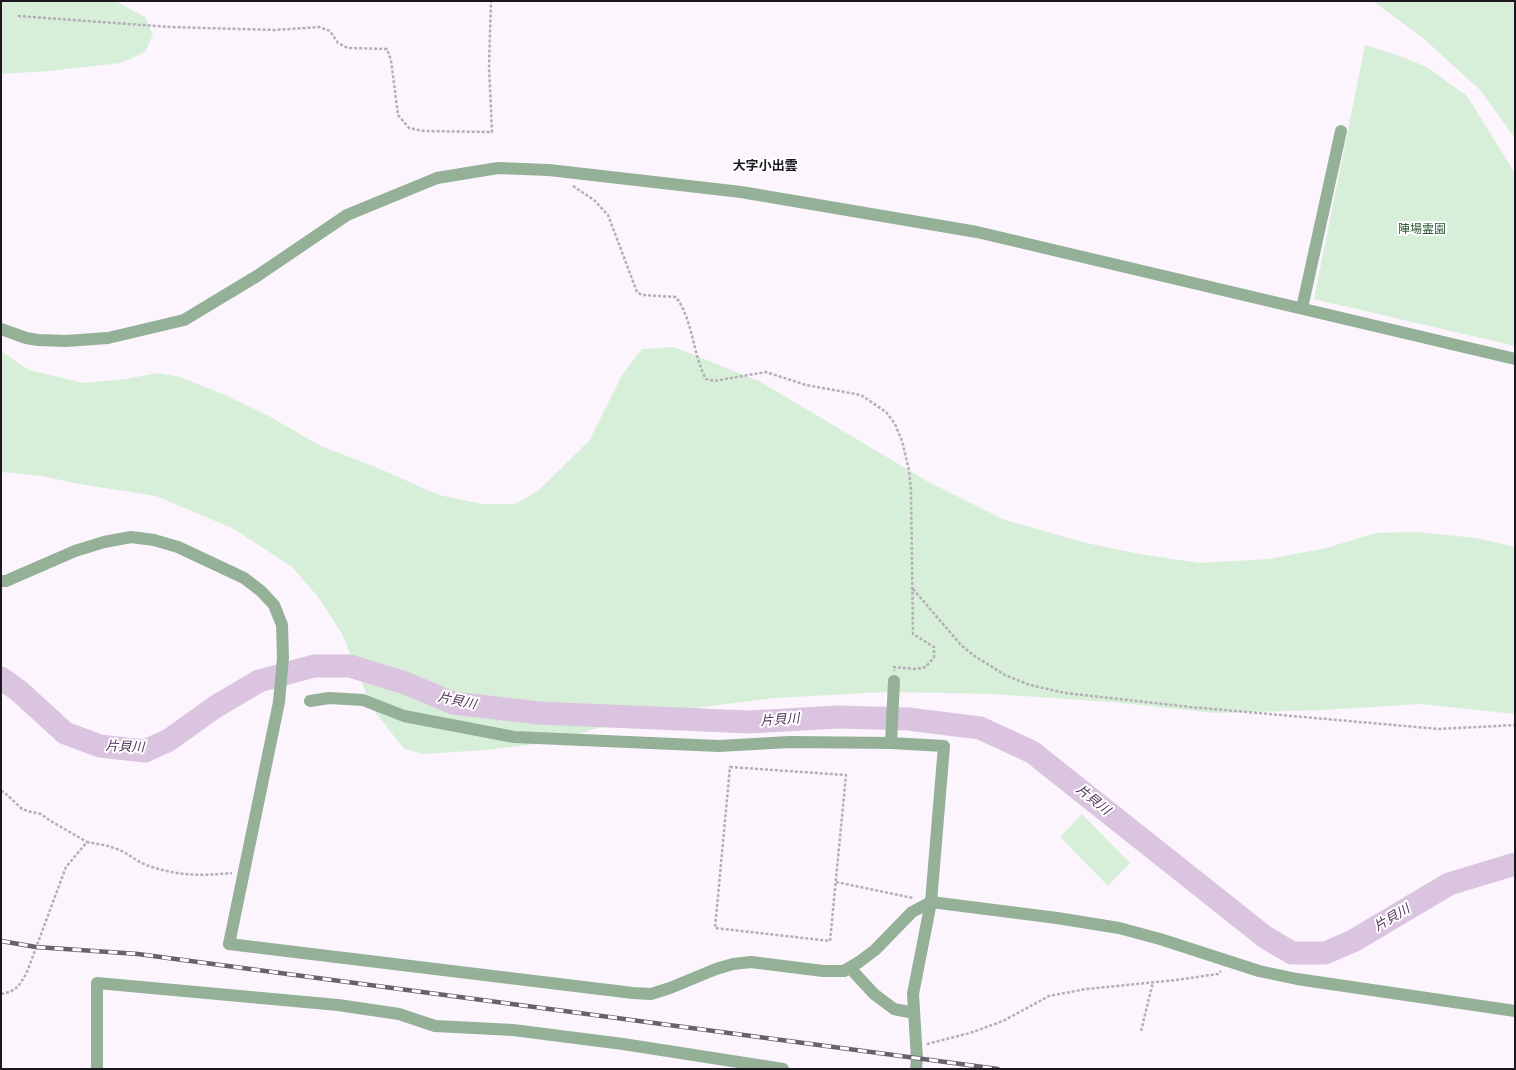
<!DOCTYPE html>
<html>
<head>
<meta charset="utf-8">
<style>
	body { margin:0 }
	#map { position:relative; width:1516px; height:1070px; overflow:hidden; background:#fcf5fe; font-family:Figtree,sans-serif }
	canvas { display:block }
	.frame { position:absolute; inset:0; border:2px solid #1d171f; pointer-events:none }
</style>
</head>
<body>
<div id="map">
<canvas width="1516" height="1070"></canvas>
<div class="frame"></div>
</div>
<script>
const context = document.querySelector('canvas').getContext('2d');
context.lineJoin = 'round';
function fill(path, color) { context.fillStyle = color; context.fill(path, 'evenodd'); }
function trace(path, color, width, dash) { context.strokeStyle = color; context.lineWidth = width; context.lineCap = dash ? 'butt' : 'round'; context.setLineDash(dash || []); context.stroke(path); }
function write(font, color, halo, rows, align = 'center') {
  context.font = font + ' Figtree,"Noto Sans JP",sans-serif'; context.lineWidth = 4; context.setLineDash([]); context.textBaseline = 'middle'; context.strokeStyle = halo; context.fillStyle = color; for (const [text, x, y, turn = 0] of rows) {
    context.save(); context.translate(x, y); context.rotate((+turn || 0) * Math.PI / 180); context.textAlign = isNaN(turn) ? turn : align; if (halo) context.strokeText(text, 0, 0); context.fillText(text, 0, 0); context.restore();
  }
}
fill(new Path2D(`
	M1,1H115L145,17L153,35L145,52L121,63L49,71L1,74Z
	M1371,1H1515V138L1480,90L1424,39L1374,2Z
	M1365,45L1397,55L1427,67L1467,96L1515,173V346L1314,299Z
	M674,347L759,381L927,481L1005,520L1086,543L1140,554L1199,563L1269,559L1326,548L1376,533L1417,532L1476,538L1515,547V714L1421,704L1324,710L1215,713L1111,702L993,694L887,692L774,698L679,710L637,716L553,742L486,750L423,754L404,749L372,708L342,634L318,597L292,567L234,529L156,496L85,485L41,476L1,472V351L29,370L84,383L125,379L158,373L180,377L225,395L267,415L321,446L378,468L439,495L482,504H515L538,491L589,441L622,375L642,349Z
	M1082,814L1130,863L1108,886L1060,837Z`), '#d7efd9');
trace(new Path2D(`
	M1,678L19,691L65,733L100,746L145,751L169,740L215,707L259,681L314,666H350L405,683L453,703L539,713L749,722L838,717L908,719L980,728L1032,752L1265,937L1292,953H1325L1353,941L1449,884L1515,864`), '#dbc4e0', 23);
trace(new Path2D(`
	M18,16L170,27L275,30L319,27L330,31L338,43L348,48L387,49L391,60L398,115L409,128L424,131L492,132L489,66L491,1
	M573,186L594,200L608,215L637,292L642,295L676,297C694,322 692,353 706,379L714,381L766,372L806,385L861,395L886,412L895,424L902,441L909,470L911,492L913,634L934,647V657L926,667L915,669L894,667V671
	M913,589L961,645L973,655L1005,675L1030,685L1065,693L1190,707L1439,729L1515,725
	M730,767L846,775L830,941L715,928Z
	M1,791L4,792L22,809L31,812L41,814L49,820L87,842
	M836,882L913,898
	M1,994C17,991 19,986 27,972L66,867L87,842C97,844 107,845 117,849C128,853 137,862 149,866C178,876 202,876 232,873
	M1141,1031L1153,982
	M927,1044L970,1033L1003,1021L1049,996L1086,989L1176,980L1218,974L1221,971`), '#b4aeb6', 2.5, [3, 2]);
trace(new Path2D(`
	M1302,308L1341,131
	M1,329L26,338L38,340L66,341L108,338L184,320L257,276L347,215L437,178L498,168L549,170L741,192L977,232L1515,359
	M1,581H6L75,551L104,542L131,537L154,540L178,547L244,578L261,591L274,605L282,625L283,658L279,702L229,944
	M310,701L329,698L363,700L404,716L514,737L719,746L790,742L891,743L944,746L931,902L913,994L917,1059L916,1069
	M891,743L894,681
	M850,968L874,994L894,1009L914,1013
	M97,1069V983L338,1005L399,1014L435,1026L513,1030L623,1044L783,1069`), '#94b097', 12);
trace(new Path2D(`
	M229,944L633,993L651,994L670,988L716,969L733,964L751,962L823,971H844L859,962L875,950L912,912L931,902L1057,918L1119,928L1160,939L1259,971L1297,979L1515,1011
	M764,1069V1066`), '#94b097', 12);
const rail = new Path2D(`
	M1,941L36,947L138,954L998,1069`);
trace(rail, '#68616a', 4.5);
trace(rail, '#fff', 3, [9]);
write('12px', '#2f5936', '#fff', [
	["陣場霊園",1422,229]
]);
write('bold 13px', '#1d171f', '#fff', [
	["大字小出雲",765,166]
]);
write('italic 13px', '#4f3056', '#fff', [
	["片貝川",457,701,12],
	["片貝川",780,720,-4],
	["片貝川",125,747,2],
	["片貝川",1093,800,39],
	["片貝川",1392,918,-31]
]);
</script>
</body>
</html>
